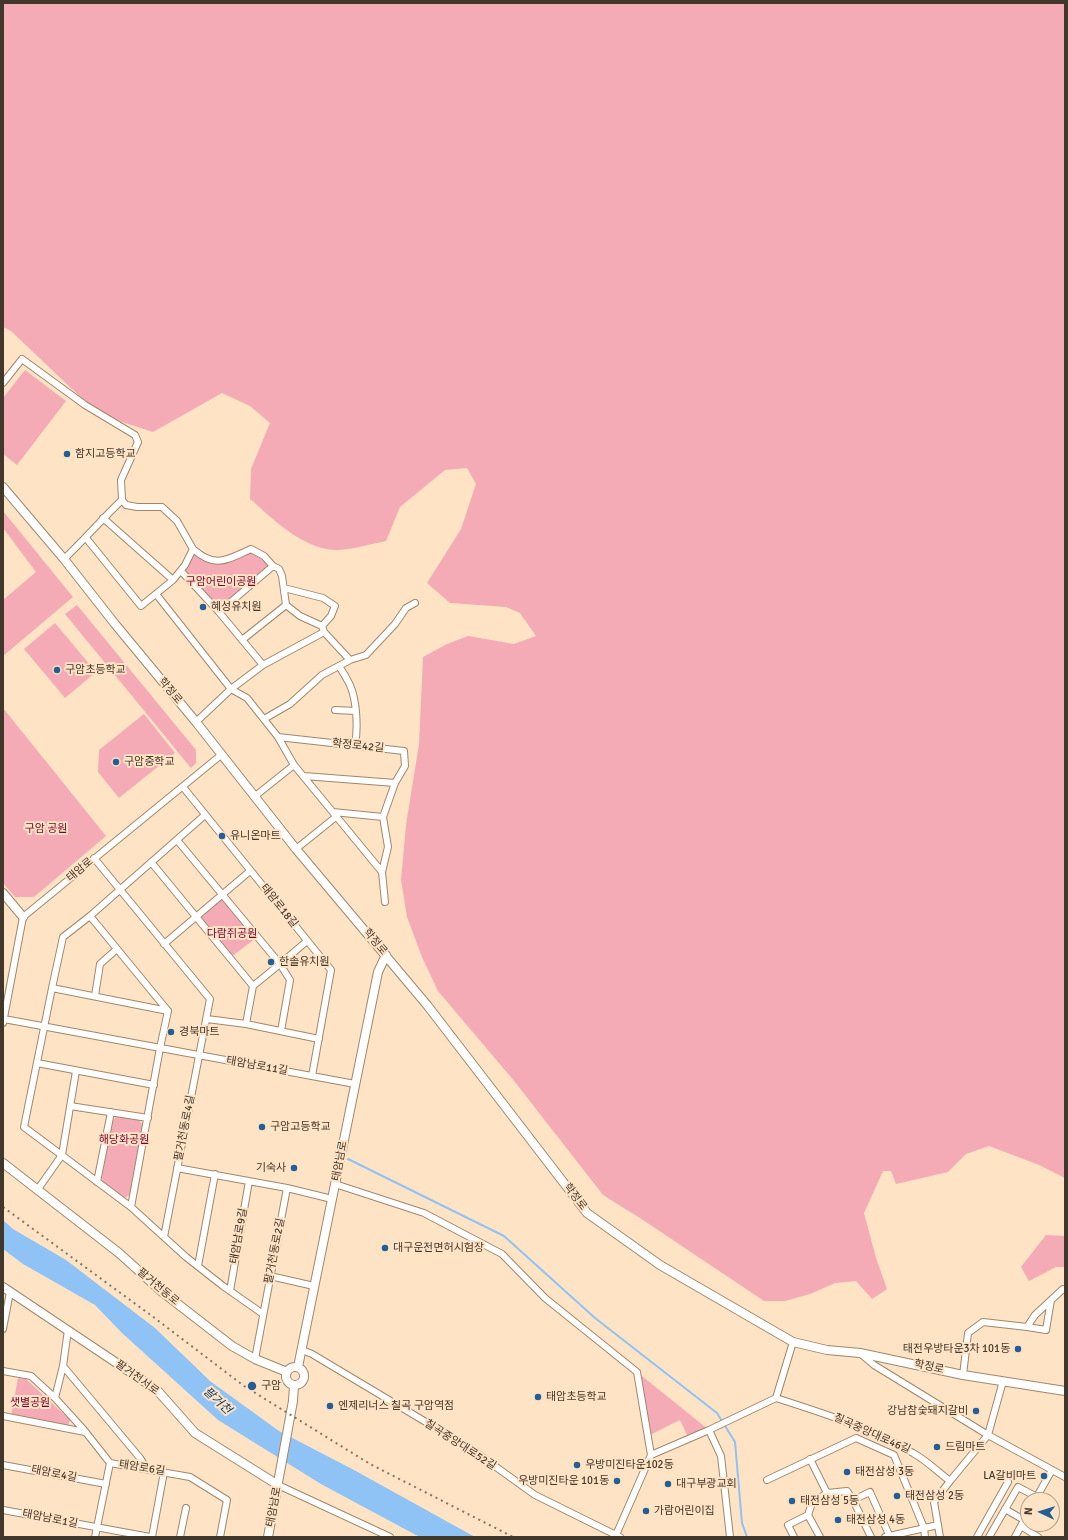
<!DOCTYPE html>
<html>
<head>
<meta charset="utf-8">
<style>
	body { margin:0 }
	#map { position:relative; width:1068px; height:1540px; overflow:hidden; background:#ffe3c5; font-family:Signika,sans-serif }
	canvas { display:block }
	.frame { position:absolute; inset:0; border:4px solid #42372b; pointer-events:none }
	.north { position:absolute; left:1020px; top:1492px; width:40px; height:40px; box-sizing:border-box; background:#ffe3c5; border:1px solid #b39e87; border-radius:50%; rotate:274deg; font-size:11px; font-weight:700; line-height:16px; text-align:center; color:#42372b }
	.north::after { content:''; display:block; margin:auto; width:14px; height:18px; background:#235f96; clip-path:polygon(50% 0,100% 100%,50% 72%,0 100%) }
</style>
</head>
<body>
<div id="map">
<canvas width="1068" height="1540"></canvas>
<div class="frame"></div>
<div class="north">N</div>
</div>
<script>
const context = document.querySelector('canvas').getContext('2d');
context.lineJoin = 'round';
function fill(path, color) { context.fillStyle = color; context.fill(path, 'evenodd'); }
function trace(path, color, width, dash) { context.strokeStyle = color; context.lineWidth = width; context.lineCap = dash ? 'butt' : 'round'; context.setLineDash(dash || []); context.stroke(path); }
function write(font, color, halo, rows, align = 'center') {
  context.font = font + ' Signika,"Noto Sans KR",sans-serif'; context.lineWidth = 4; context.setLineDash([]); context.textBaseline = 'middle'; context.strokeStyle = halo; context.fillStyle = color; for (const [text, x, y, turn = 0] of rows) {
    context.save(); context.translate(x, y); context.rotate((+turn || 0) * Math.PI / 180); context.textAlign = isNaN(turn) ? turn : align; if (halo) context.strokeText(text, 0, 0); context.fillText(text, 0, 0); context.restore();
  }
}
fill(new Path2D(`
	M3,3H1065V1178L1039,1165L989,1146L966,1154L948,1172L896,1184L891,1171H883L864,1213L876,1258L887,1289L872,1299L856,1281L835,1283L810,1294L785,1301H764L643,1220L603,1195L515,1082L438,991L422,957L407,917L401,880L406,825L419,744L423,657L447,644L468,636L514,644L536,636L520,613L506,607L450,603L427,583L461,529L476,484L467,468L445,470L400,507L386,541C372,544 346,551 334,550C302,548 273,519 250,499L251,469L270,423L250,406L222,393L153,432L122,422L92,408L11,331L3,327Z
	M25,370L66,401L17,465L3,454V398Z
	M3,511L73,597L3,656V600L36,572L3,528Z
	M194,551L222,562L250,551L270,566L220,609L184,571Z
	M77,605L196,750V763L191,768L65,614Z
	M55,623L96,672L65,698L24,649Z
	M3,708L106,836L34,897H15L3,883Z
	M144,714L175,753L119,798L98,772L99,750Z
	M221,897L256,938L231,957L199,917Z
	M117,1116L139,1120L143,1126L131,1194L125,1198L103,1183L102,1178L111,1122Z
	M1046,1235L1065,1236V1267H1056L1029,1281L1021,1267Z
	M637,1372L709,1430L689,1439L680,1420L648,1436Z
	M18,1378L26,1379L70,1420L68,1426L11,1416Z`), '#f4abb6');
fill(new Path2D(`
	M3,1220L13,1229L66,1260L155,1328L210,1381L279,1431L354,1470L475,1537H420L414,1534L321,1484L218,1420L122,1333L95,1305L23,1264L3,1249Z`), '#8fc2f5');
trace(new Path2D(`
	M348,1159L504,1236L595,1318L717,1413L735,1442L742,1523L747,1537`), '#8fc2f5', 2);
const street = new Path2D(`
	M3,383L22,359L85,405L135,435L138,442L121,480L122,500C102,519 84,540 64,559
	M122,500L126,505L137,507H162L177,521L193,549L185,565L173,580
	M86,538L141,606L173,580L103,518
	M193,549C216,569 226,560 251,549L264,556L273,566
	M284,588L323,598L335,606L331,616L322,626
	M156,594L231,689L263,665L219,612L181,571
	M219,612L273,566L279,569L282,576L286,605
	M242,640L286,605L300,616L322,626L324,632L263,665
	M350,660L366,655L395,624L406,608L415,603
	M339,666C343,672 347,679 350,685C357,701 358,729 355,745
	M335,710L356,711
	M264,719L290,704L322,675L350,660L324,632
	M196,722L231,689L247,698L278,737L294,765L382,872
	M278,737L404,751L405,766L395,783L383,817L388,847L382,872L385,902
	M304,776L395,783
	M183,787L331,970L312,1076
	M254,797L294,765
	M333,812L383,817
	M177,840L280,964L307,941
	M296,849L337,816
	M94,858L210,999L164,1237
	M151,862L253,986L246,1024
	M90,916L168,1011
	M164,944L250,871
	M253,986L280,964L290,980L281,1031
	M52,988L63,937L90,916L205,815
	M95,996L100,964L117,949
	M4,1019L355,1084
	M207,1019L246,1024L319,1039
	M3,1023L23,917L221,755
	M37,1063L154,1085
	M70,1106L148,1118
	M177,1168L287,1188L332,1199
	M97,1182L111,1112
	M335,1184L424,1213L502,1254L545,1298L637,1372L651,1455
	M38,1189L62,1155L76,1071
	M131,1207L160,1048L168,1011L52,988L24,1127L131,1207L186,1257L223,1286L263,1314
	M198,1266L215,1174
	M270,1276L314,1286
	M230,1291L249,1181
	M1027,1327L1046,1330L1051,1300
	M3,1329L10,1292
	M302,1350L312,1354L471,1449L535,1495L620,1537
	M861,1354L874,1365L988,1435L1065,1477
	M255,1359L287,1188
	M63,1366L140,1458L147,1469
	M3,1371L31,1376L55,1398L84,1430L110,1463L190,1477L227,1500L220,1537
	M963,1375L968,1333L983,1322L1027,1327L1035,1315L1063,1289L1065,1290
	M55,1398L63,1366L68,1330
	M776,1398C823,1413 870,1428 913,1453C926,1460 938,1472 950,1481
	M3,1416L85,1432
	M709,1430L721,1456L730,1537
	M810,1459L827,1493
	M3,1465L106,1484
	M767,1480L856,1438L894,1455L924,1528L925,1537
	M278,1485L390,1537
	M1035,1500L1052,1470
	M1005,1509L1024,1520
	M3,1510L150,1537
	M808,1515L812,1503L827,1493L847,1491L853,1500
	M1021,1526L1038,1537
	M616,1535L651,1455L709,1430L776,1398L793,1342
	M95,1537L110,1463
	M152,1537L164,1472
	M180,1537L186,1508
	M794,1537L788,1525L808,1515L820,1537
	M871,1537L853,1500L870,1492L890,1537
	M885,1537L938,1525
	M940,1537L934,1502L950,1481L988,1435L1003,1381
	M977,1537L1008,1482
	M989,1537L1018,1487L1037,1497
	M1015,1537L1028,1513`);
const secondary = new Path2D(`
	M3,487L64,559L115,624L196,722L296,849L427,1005L587,1213L660,1265L793,1342L827,1350L860,1353L963,1375L1065,1391
	M3,893L23,917
	M3,1163L119,1253L161,1291L232,1346L255,1359L287,1372
	M3,1287L157,1390L195,1433L278,1485
	M286 1376a9 9 0 1 1 18 0a9 9 0 1 1-18 0Z
	M298,1367L378,972L386,955
	M268,1537L293,1401L294,1385`);
trace(street, '#a0876b', 8);
trace(secondary, '#a0876b', 10);
trace(street, '#fff', 6);
trace(secondary, '#fff', 8);
trace(new Path2D(`
	M3,1207L152,1316L244,1386L370,1464L513,1537`), '#847361', 2, [2, 4]);
for (const [x, y, r, color] of [
	[67,454,4,"#235f96"],
	[203,607,4,"#235f96"],
	[57,670,4,"#235f96"],
	[116,762,4,"#235f96"],
	[222,836,4,"#235f96"],
	[271,962,4,"#235f96"],
	[171,1032,4,"#235f96"],
	[262,1127,4,"#235f96"],
	[294,1168,4,"#235f96"],
	[385,1248,4,"#235f96"],
	[1018,1349,4,"#235f96"],
	[252,1386,5,"#235f96"],
	[538,1397,4,"#235f96"],
	[330,1406,4,"#235f96"],
	[976,1411,4,"#235f96"],
	[937,1447,4,"#235f96"],
	[577,1465,4,"#235f96"],
	[847,1472,4,"#235f96"],
	[1044,1476,4,"#235f96"],
	[617,1481,4,"#235f96"],
	[668,1484,4,"#235f96"],
	[897,1496,4,"#235f96"],
	[792,1501,4,"#235f96"],
	[646,1511,4,"#235f96"],
	[838,1520,4,"#235f96"]
]) { const dot = new Path2D(); dot.arc(x, y, r, 0, 2 * Math.PI); context.fillStyle = color; context.fill(dot); trace(dot, '#ffe3c5', 1.5); }
write('11px', '#42372b', '#ffe3c5', [
	["함지고등학교",75,454],
	["혜성유치원",211,607],
	["구암초등학교",65,670],
	["구암중학교",124,762],
	["유니온마트",230,836],
	["한솔유치원",279,962],
	["경북마트",179,1032],
	["구암고등학교",270,1127],
	["기숙사",286,1168,"right"],
	["대구운전면허시험장",393,1248],
	["태전우방타운3차 101동",1010,1349,"right"],
	["구암",261,1386],
	["태암초등학교",546,1397],
	["엔제리너스 칠곡 구암역점",338,1406],
	["강남참숯돼지갈비",968,1411,"right"],
	["드림마트",945,1447],
	["우방미진타운102동",585,1465],
	["태전삼성 3동",855,1472],
	["LA갈비마트",1036,1476,"right"],
	["우방미진타운 101동",609,1481,"right"],
	["대구부광교회",676,1484],
	["태전삼성 2동",905,1496],
	["태전삼성 5동",800,1501],
	["가람어린이집",654,1511],
	["태전삼성 4동",846,1520]
], 'left');
write('11px', '#77022e', '#ffe3c5', [
	["구암어린이공원",221,582],
	["구암 공원",46,829],
	["다람쥐공원",232,934],
	["해당화공원",124,1140],
	["샛별공원",30,1403]
]);
write('11px', '#42372b', '#ffe3c5', [
	["학정로",170,691,50],
	["학정로42길",358,746,6],
	["태암로",80,870,-40],
	["태암로18길",279,906,51],
	["학정로",375,942,50],
	["태암남로11길",257,1066,10],
	["팔거천동로4길",185,1128,-79],
	["태암남로",340,1161,-79],
	["학정로",575,1197,52],
	["태암남로9길",239,1236,-80],
	["팔거천동로2길",275,1251,-79],
	["팔거천동로",158,1287,40],
	["학정로",929,1367,12],
	["팔거천서로",137,1378,36],
	["칠곡중앙대로46길",872,1434,24],
	["칠곡중앙대로52길",460,1445,33],
	["태암로6길",142,1468,9],
	["태암로4길",54,1474,11],
	["태암남로",274,1507,-79],
	["태암남로1길",50,1519,11]
]);
write('italic 12px', '#103f68', '#ffe3c5', [
	["팔거천",217,1401,43]
]);
</script>
</body>
</html>
